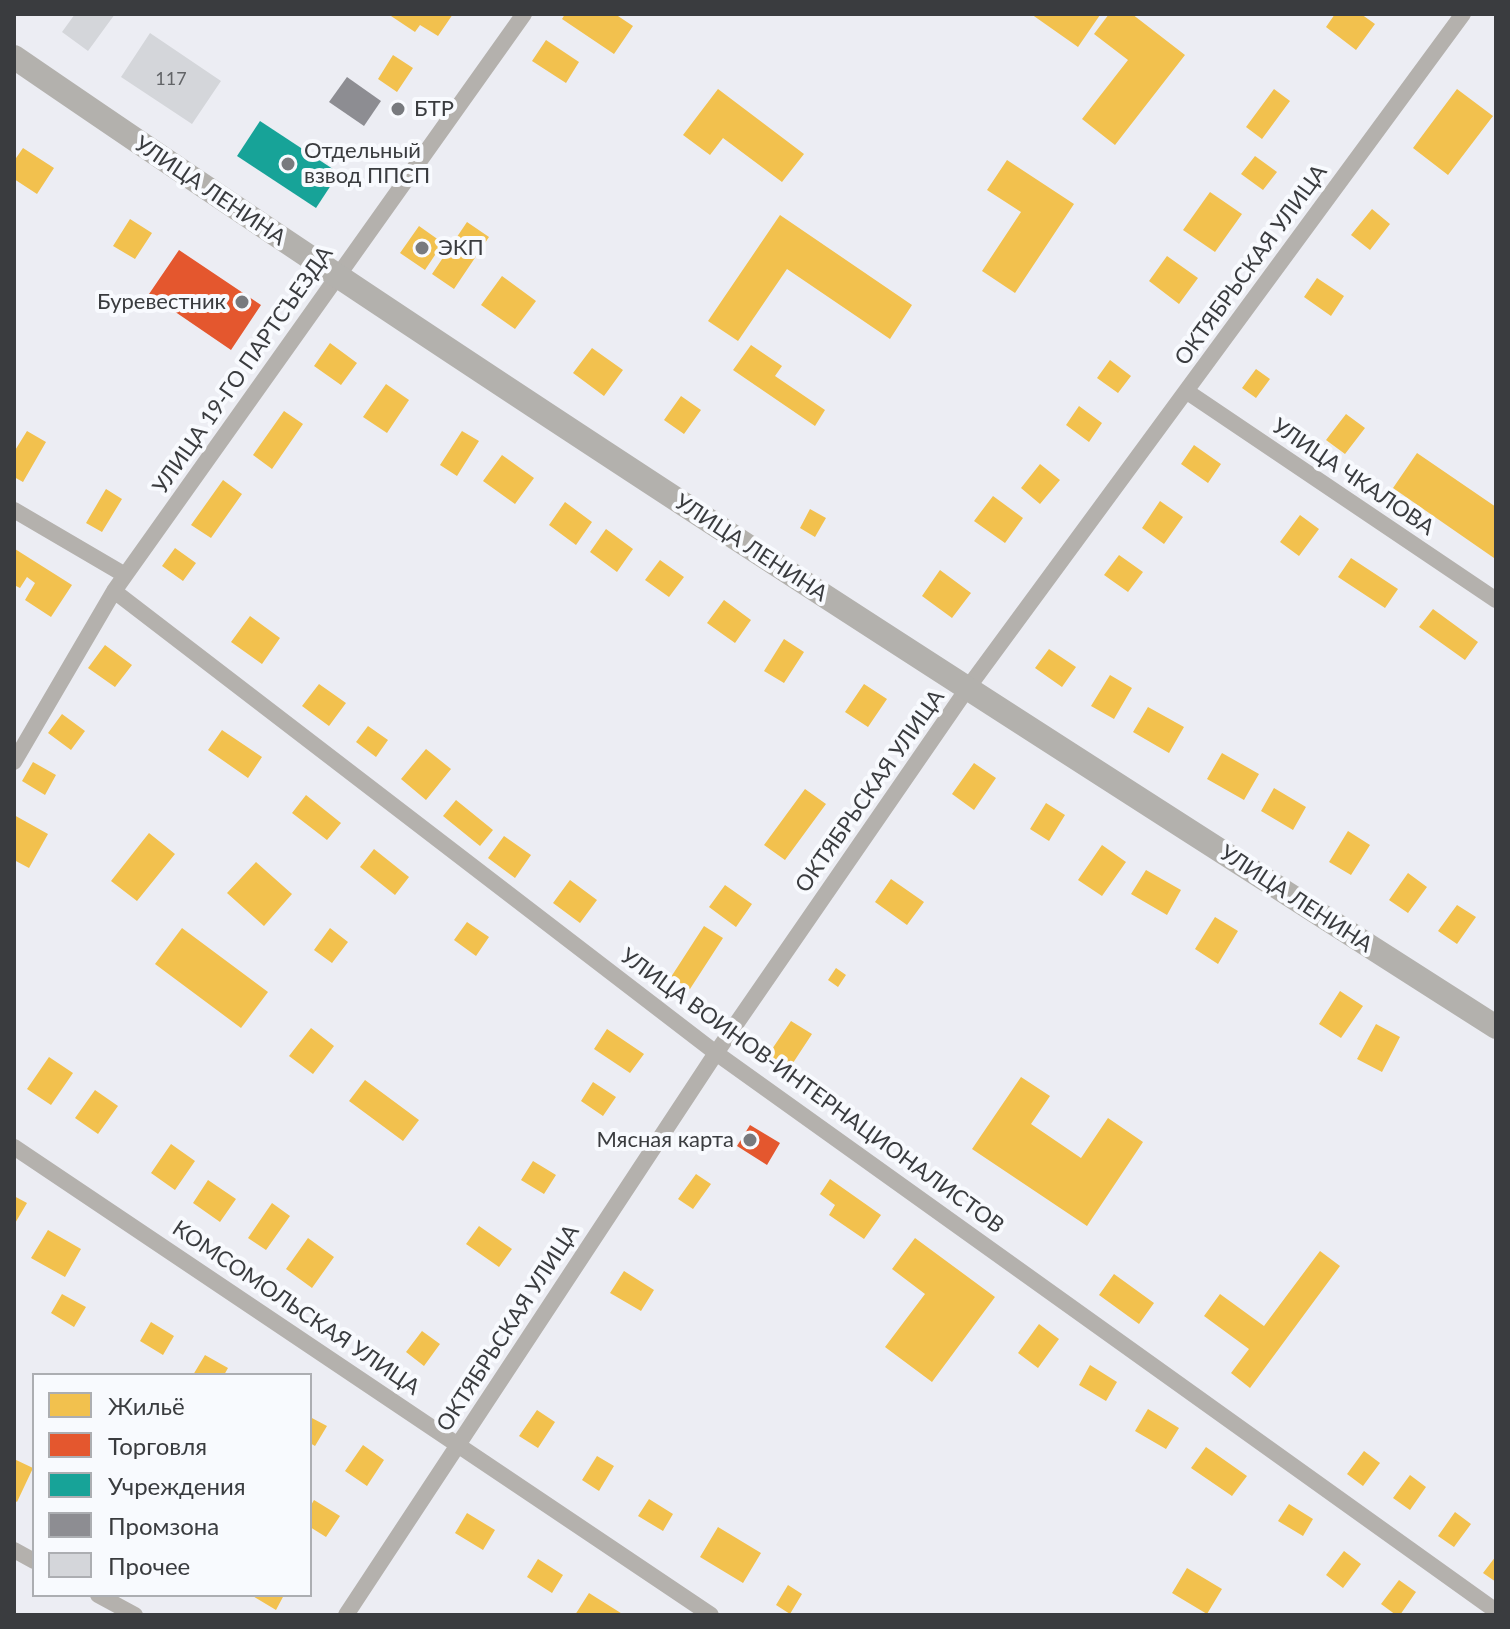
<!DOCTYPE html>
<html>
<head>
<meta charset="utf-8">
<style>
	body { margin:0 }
	#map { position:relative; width:1510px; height:1629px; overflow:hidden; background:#ecedf3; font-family:Lato,sans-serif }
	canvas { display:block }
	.frame { position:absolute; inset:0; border:16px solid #3a3c3f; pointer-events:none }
	.legend { position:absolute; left:32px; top:1373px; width:280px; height:224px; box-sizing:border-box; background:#f8fafe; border:2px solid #acaeb2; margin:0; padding:10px 14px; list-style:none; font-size:24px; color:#3a3c3f }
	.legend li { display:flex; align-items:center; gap:16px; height:40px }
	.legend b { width:40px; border:2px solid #acaeb2 }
</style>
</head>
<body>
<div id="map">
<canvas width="1510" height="1629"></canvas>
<div class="frame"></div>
<ul class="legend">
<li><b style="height:22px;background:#f2c14e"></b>Жильё</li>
<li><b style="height:22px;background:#e4572e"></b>Торговля</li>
<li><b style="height:22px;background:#17a398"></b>Учреждения</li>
<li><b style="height:22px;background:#8d8d92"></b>Промзона</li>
<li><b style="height:22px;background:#d4d6da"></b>Прочее</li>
</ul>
</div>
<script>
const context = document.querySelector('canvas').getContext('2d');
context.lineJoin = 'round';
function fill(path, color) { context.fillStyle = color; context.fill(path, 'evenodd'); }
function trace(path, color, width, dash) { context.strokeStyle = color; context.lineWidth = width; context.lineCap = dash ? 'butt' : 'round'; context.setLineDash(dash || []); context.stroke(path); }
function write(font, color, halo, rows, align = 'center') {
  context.font = font + ' Lato,sans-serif'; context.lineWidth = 8; context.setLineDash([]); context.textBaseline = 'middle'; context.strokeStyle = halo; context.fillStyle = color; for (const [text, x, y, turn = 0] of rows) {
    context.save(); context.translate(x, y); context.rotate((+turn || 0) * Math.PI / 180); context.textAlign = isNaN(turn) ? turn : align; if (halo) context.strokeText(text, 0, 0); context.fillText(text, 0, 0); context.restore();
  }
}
fill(new Path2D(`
	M388,14H453L438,36L420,25L415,32Z
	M565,14H615L633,26L614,54L562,19Z
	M1031,14H1098L1100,15L1078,47Z
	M1109,14H1132L1185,55L1115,145L1082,119L1128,60L1094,34Z
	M1335,14H1361L1375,24L1356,50L1326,27Z
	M546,40L579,62L566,83L532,61Z
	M393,55L413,68L397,92L378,79Z
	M718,89L804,154L782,182L723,138L710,155L683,135Z
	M1274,89L1290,101L1262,139L1246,127Z
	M1457,89L1493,116L1448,175L1413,148Z
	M23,148L54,168L37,194L14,179V161Z
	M1255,156L1277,172L1263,190L1241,174Z
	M1007,160L1074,204L1015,293L982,271L1021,212L987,190Z
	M1210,192L1242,214L1215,252L1183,230Z
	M1372,209L1390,224L1370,250L1351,235Z
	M780,215L912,305L890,339L787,269L738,341L708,321Z
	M130,219L152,233L135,259L113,246Z
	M467,222L489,237L454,289L432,274Z
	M419,226L443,243L425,270L400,253Z
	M1167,256L1198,278L1179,304L1149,281Z
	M502,276L536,301L515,329L481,305Z
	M1317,278L1344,296L1331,316L1304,297Z
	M330,343L357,363L341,385L314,366Z
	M751,345L782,366L775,376L825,410L815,426L733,370Z
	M592,348L623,370L604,396L573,373Z
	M1110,360L1131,376L1118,393L1097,378Z
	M1256,369L1270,379L1256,398L1242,388Z
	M386,384L409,400L387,433L363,417Z
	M681,396L701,410L684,434L664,420Z
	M1079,406L1102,423L1089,442L1066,425Z
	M284,411L303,424L272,469L253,455Z
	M1346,414L1365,428L1345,454L1326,440Z
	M27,431L46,442L23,482L14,477V452Z
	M462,431L479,441L457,476L440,465Z
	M1194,445L1221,464L1208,483L1181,464Z
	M1417,453L1496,507L1494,558L1393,488Z
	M502,455L534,478L515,504L483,481Z
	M1040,464L1060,480L1040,504L1021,488Z
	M223,480L242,494L211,538L191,525Z
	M106,489L122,499L102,532L86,523Z
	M993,496L1023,518L1005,543L974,521Z
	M1160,501L1183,517L1164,544L1142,528Z
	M565,502L592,522L576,545L549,525Z
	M810,509L826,518L815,537L800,528Z
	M1300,515L1319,529L1299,556L1280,542Z
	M606,529L633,549L617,572L590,552Z
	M175,548L196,563L183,581L162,566Z
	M15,549L72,585L51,617L25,600L35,583L27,577L20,588L14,585Z
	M1119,555L1143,572L1128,592L1104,575Z
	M1351,558L1398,589L1385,608L1338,577Z
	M660,560L684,577L669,597L645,580Z
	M940,570L971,593L952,618L922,596Z
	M724,600L751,620L735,643L707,623Z
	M1433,609L1478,642L1465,660L1419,627Z
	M250,616L280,638L262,664L231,642Z
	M784,639L804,652L784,683L764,671Z
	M105,645L132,665L115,687L88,668Z
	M1049,649L1076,667L1062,687L1035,668Z
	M1110,675L1132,688L1114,719L1091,706Z
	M319,684L346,703L329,726L302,706Z
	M864,684L887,699L868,727L845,712Z
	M1148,707L1184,727L1169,753L1133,732Z
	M62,714L85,731L71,750L48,733Z
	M368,726L388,740L376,757L356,742Z
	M222,730L262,757L248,778L208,750Z
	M426,749L451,769L426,800L401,779Z
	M1222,753L1259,774L1244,800L1207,779Z
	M33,762L56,775L45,795L22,781Z
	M974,763L996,778L974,810L952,794Z
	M1274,788L1306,807L1293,830L1261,811Z
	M805,789L826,804L785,860L764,845Z
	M306,795L341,823L327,840L292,813Z
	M456,800L493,830L480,846L443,816Z
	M1046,803L1065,815L1049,841L1030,829Z
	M14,815L48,834L29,868L14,860Z
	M1348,831L1370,845L1351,875L1329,862Z
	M149,833L175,854L137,901L111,881Z
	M504,836L531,855L515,878L488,858Z
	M1102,845L1126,862L1102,896L1078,880Z
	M374,849L409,877L395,895L360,867Z
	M256,862L292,894L264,926L227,893Z
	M1146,870L1181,890L1167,915L1131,894Z
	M1408,873L1427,887L1408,913L1389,900Z
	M891,879L924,902L907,925L875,902Z
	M570,880L597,900L580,923L553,903Z
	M725,885L752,904L736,927L709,907Z
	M1457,905L1476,917L1457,944L1438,931Z
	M1215,917L1238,931L1218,964L1195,949Z
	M467,922L489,937L476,956L454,940Z
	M704,926L723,938L690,989L671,977Z
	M182,928L268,992L241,1028L155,964Z
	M330,928L348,942L332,963L314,950Z
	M836,968L846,975L838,987L828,980Z
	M1340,991L1363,1006L1341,1038L1319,1024Z
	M791,1021L812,1034L789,1069L768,1055Z
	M1376,1024L1400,1037L1382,1072L1357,1059Z
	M311,1028L334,1046L313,1074L289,1056Z
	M607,1029L644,1054L630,1073L594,1049Z
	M49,1057L73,1073L51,1105L27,1089Z
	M1021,1077L1050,1096L1031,1124L1081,1158L1108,1118L1143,1142L1087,1226L972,1149Z
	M365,1080L419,1120L403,1141L349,1101Z
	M593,1082L616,1097L603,1116L581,1101Z
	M95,1090L118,1106L98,1134L75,1118Z
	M171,1144L195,1161L175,1190L151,1173Z
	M533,1161L556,1175L544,1194L521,1180Z
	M696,1174L711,1184L693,1209L678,1199Z
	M830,1179L881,1215L864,1239L829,1215L835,1205L820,1194Z
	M208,1180L236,1199L220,1222L193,1203Z
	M14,1196L27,1203L14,1225Z
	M272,1203L290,1216L266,1250L248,1238Z
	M479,1226L512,1249L499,1267L466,1244Z
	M48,1230L81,1249L65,1277L31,1258Z
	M308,1238L334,1257L312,1288L286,1269Z
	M915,1238L995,1297L932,1382L885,1347L925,1294L892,1269Z
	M1320,1251L1340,1266L1250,1388L1231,1373L1249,1349L1204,1316L1220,1294L1264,1326Z
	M624,1271L654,1290L641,1311L610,1293Z
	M1114,1274L1154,1303L1139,1324L1099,1295Z
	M62,1294L86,1307L74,1327L51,1313Z
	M151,1322L174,1336L163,1355L140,1341Z
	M1039,1324L1059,1339L1038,1368L1018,1353Z
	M422,1331L440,1344L424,1366L406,1352Z
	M205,1355L228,1368L224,1375H193Z
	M1090,1365L1117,1382L1106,1401L1079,1385Z
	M1148,1409L1179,1428L1166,1449L1135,1431Z
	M537,1410L555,1422L538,1448L519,1436Z
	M310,1417L327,1426L315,1446L310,1443Z
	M363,1445L384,1460L367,1486L345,1471Z
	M1206,1447L1247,1476L1232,1496L1191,1468Z
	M1364,1451L1380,1463L1363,1486L1347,1474Z
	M597,1456L614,1466L599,1491L582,1480Z
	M14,1459L33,1468L17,1502L14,1500Z
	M1410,1475L1426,1487L1410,1510L1393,1498Z
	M649,1499L673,1514L663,1531L638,1516Z
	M314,1500L340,1516L326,1537L310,1527V1507Z
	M1289,1504L1313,1519L1303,1536L1278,1521Z
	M1455,1512L1471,1524L1454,1547L1438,1536Z
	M467,1513L495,1530L483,1550L455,1533Z
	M718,1527L761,1553L743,1583L700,1557Z
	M1344,1551L1361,1564L1343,1588L1326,1575Z
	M1496,1556V1582L1483,1573Z
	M538,1559L563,1575L552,1593L527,1577Z
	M1187,1568L1222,1589L1207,1614L1172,1593Z
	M1399,1580L1416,1592L1400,1615H1396L1381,1604Z
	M788,1585L802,1594L790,1614L776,1605Z
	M589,1593L624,1615H575Z
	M251,1595H284L276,1610Z`), '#f2c14e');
fill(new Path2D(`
	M179,250L261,305L231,350L149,294Z
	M750,1125L780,1143L767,1165L737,1146Z`), '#e4572e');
fill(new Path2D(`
	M260,121L339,173L316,208L237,156Z`), '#17a398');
fill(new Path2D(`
	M347,77L381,101L364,126L329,102Z`), '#8d8d92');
fill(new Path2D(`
	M75,14H115L88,51L62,32Z
	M150,33L221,81L192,124L121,77Z`), '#d4d6da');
trace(new Path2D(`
	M1186,391L1496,600
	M14,510L125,575
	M114,591L716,1053L1496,1611
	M14,762L114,591L524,14
	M14,1147L711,1615
	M14,1550L34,1561
	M98,1595L135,1615
	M346,1615L716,1053L967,689L1463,14`), '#b4b1ad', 16);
trace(new Path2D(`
	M14,57C501,391 998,709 1496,1027`), '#b3b1ad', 24);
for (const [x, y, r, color] of [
	[398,109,8,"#787a7e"],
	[288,164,8,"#787a7e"],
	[422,248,8,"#787a7e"],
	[242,302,8,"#787a7e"],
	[750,1140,8,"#787a7e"]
]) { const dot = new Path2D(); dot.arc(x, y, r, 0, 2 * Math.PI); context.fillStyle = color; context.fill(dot); trace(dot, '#f8fafe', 3); }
write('18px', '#626467', null, [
	["117",171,79]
]);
write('22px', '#3a3c3f', '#f8fafe', [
	["БТР",414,109],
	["Отдельный",304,151],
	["взвод ППСП",304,176],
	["ЭКП",438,248],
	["Буревестник",226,302,"right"],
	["Мясная карта",734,1140,"right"]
], 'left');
write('22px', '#3a3c3f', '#f8fafe', [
	["УЛИЦА ЛЕНИНА",210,191,34],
	["ОКТЯБРЬСКАЯ УЛИЦА",1251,265,-54],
	["УЛИЦА 19-ГО ПАРТСЪЕЗДА",243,370,-55],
	["УЛИЦА ЧКАЛОВА",1353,477,34],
	["УЛИЦА ЛЕНИНА",751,548,33],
	["ОКТЯБРЬСКАЯ УЛИЦА",870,791,-55],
	["УЛИЦА ЛЕНИНА",1296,899,33],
	["УЛИЦА ВОИНОВ-ИНТЕРНАЦИОНАЛИСТОВ",812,1091,36],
	["КОМСОМОЛЬСКАЯ УЛИЦА",296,1308,34],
	["ОКТЯБРЬСКАЯ УЛИЦА",508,1328,-57]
]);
</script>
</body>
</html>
